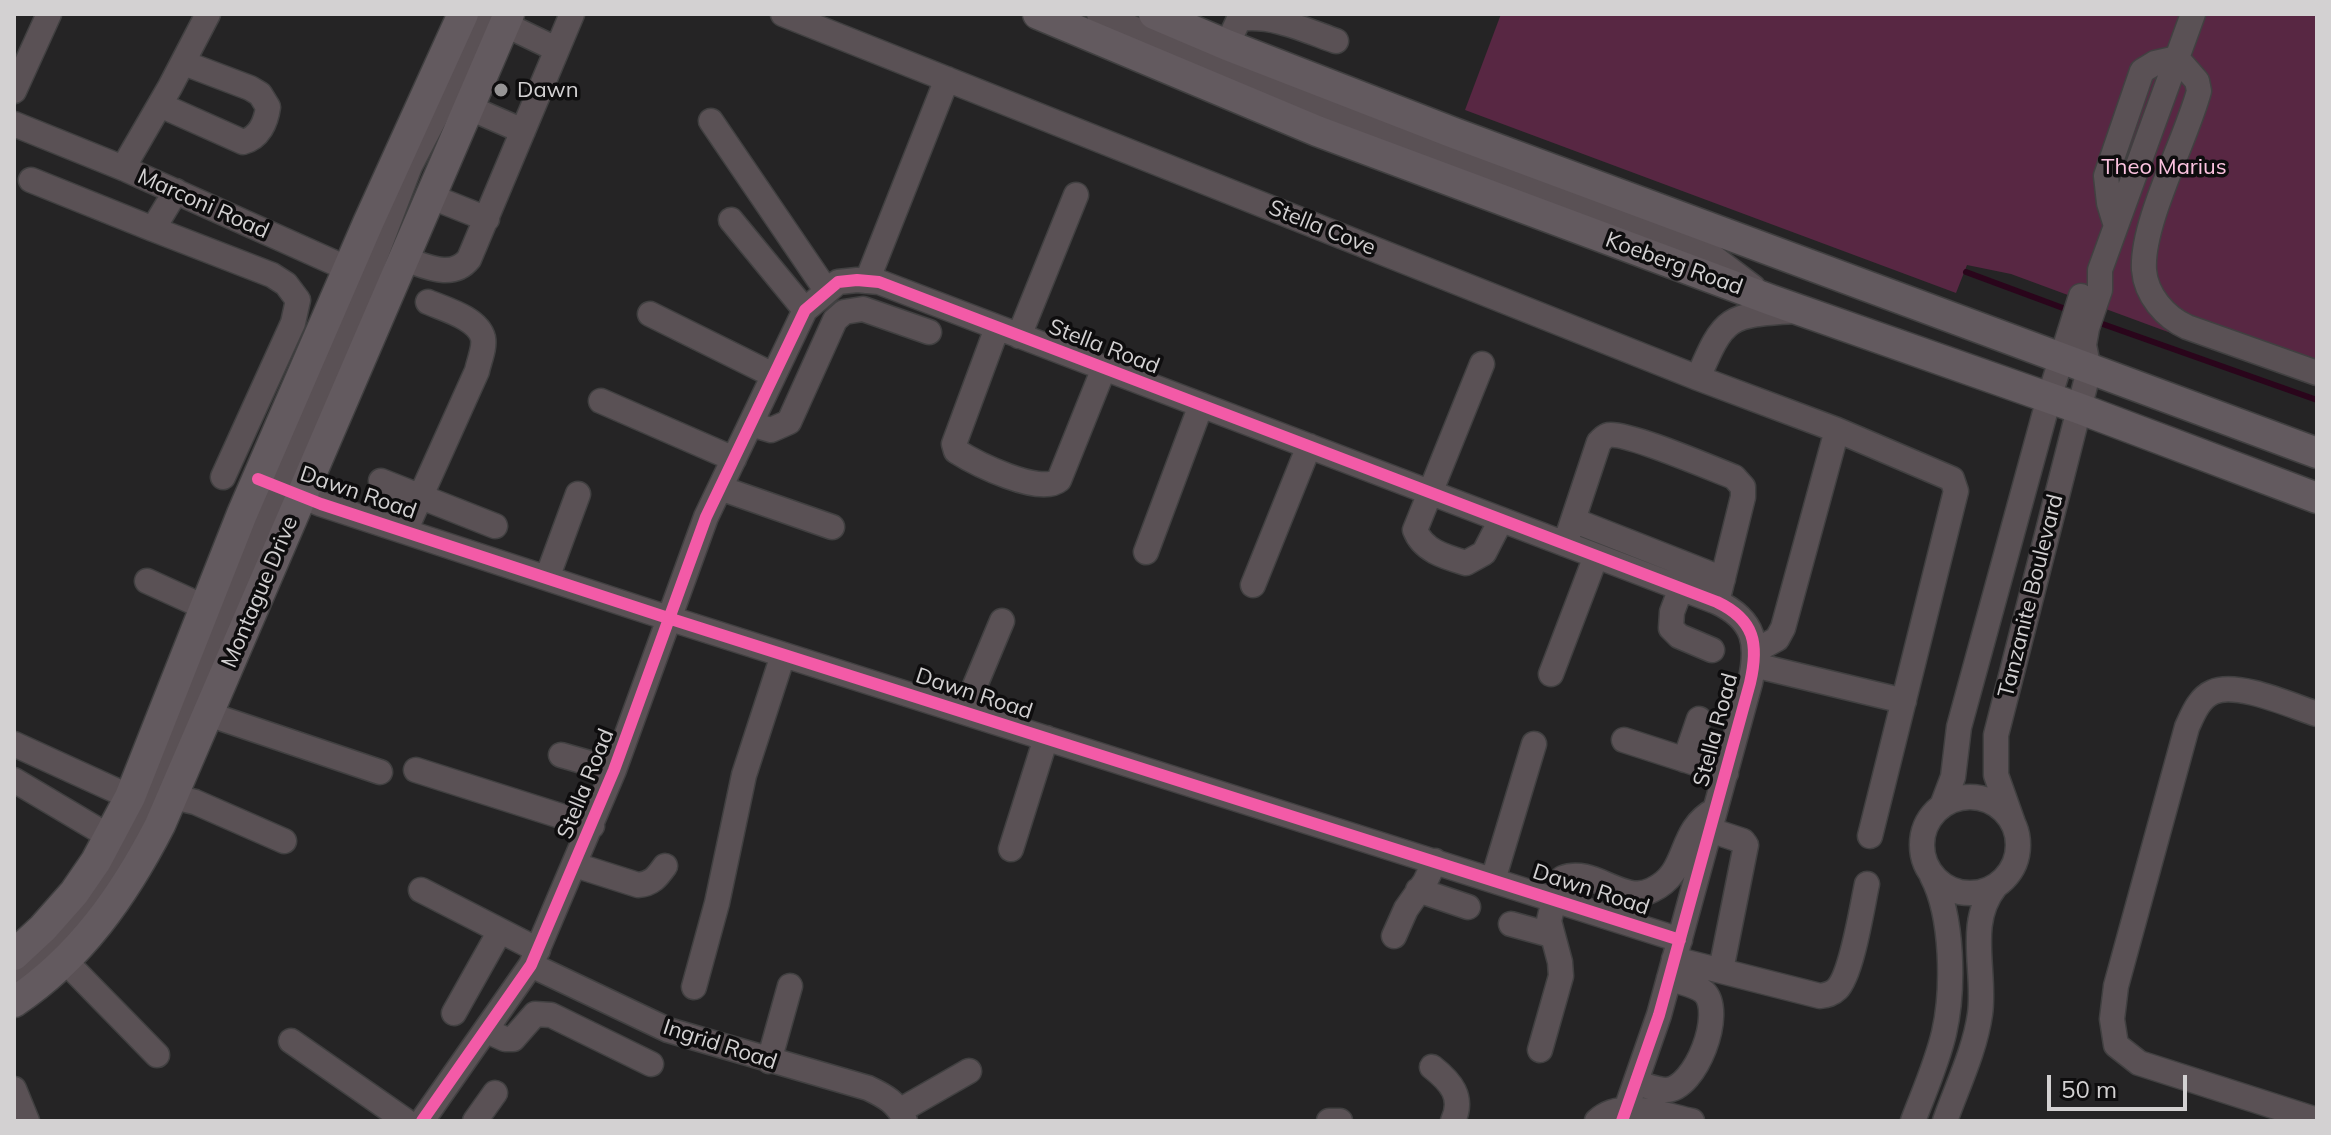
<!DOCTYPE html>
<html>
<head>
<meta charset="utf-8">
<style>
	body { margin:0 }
	#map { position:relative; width:2331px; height:1135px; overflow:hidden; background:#252425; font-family:Mulish,sans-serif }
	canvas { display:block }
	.frame { position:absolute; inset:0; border:16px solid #d3d1d2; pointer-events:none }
	.scale { position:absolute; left:2047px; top:1075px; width:140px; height:36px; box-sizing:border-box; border:4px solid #d3d1d2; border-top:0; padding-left:10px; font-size:24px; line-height:28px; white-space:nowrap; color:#d3d1d2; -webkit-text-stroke:6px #0e0d0e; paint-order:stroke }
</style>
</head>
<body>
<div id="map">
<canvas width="2331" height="1135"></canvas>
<div class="frame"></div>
<div class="scale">50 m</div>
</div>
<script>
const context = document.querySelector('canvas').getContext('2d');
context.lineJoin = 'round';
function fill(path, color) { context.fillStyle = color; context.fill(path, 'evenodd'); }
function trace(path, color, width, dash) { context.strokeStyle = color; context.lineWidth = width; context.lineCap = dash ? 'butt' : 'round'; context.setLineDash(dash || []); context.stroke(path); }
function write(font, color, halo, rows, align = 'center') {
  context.font = font + ' Mulish,sans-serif'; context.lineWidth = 7; context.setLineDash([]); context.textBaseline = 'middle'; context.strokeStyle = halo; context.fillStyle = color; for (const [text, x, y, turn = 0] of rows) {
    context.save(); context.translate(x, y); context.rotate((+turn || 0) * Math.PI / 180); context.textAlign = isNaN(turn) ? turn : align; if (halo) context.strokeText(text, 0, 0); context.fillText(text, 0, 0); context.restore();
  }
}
fill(new Path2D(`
	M1501,14H2317V387L2011,274L1967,265L1956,293L1465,110Z`), '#582743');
trace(new Path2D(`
	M1966,272L2071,311
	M2097,322L2317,400`), '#2a051b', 6);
const minor = new Path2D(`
	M783,14L1698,378L1837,430L1952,479L1956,491L1870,836
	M1099,14L1397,139L1712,256L1753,287
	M504,24L556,49
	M1227,45L1239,19C1272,14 1305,30 1336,41
	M14,91L49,14
	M160,105L243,142C259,138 266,122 268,107L260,94L250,88L184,63
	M470,108L523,131
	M711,121L826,290
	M14,124L123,168L364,276
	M123,168L170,87L208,14
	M31,180L153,229L176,191
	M432,197L487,219
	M731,220L805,310
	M2116,226L2109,203L2106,176L2142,71L2155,63L2177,58L2197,81L2199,91C2186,140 2141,223 2144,270C2146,295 2165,317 2187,327L2317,373
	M153,229L272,275L286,284L298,300L293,323L223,477
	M404,259C426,266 452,280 469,259L572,14
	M867,281L947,79
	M650,314L773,375
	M997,328L954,444L956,451C975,463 1040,496 1059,480L1104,368
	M1019,336L1076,195
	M1482,364L1415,530C1423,551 1446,557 1466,563L1484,553L1501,520
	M1698,378C1724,316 1728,315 1795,311
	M601,401L734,459
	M751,424L771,430L789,422L835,320L844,312L863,309L929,332
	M258,479L321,504L668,618L1680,940
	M381,481L495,526
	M720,488L832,527
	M1573,520L1723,579
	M405,531L477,371C479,361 485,348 483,338C478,318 444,309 428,302
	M1565,544L1599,442C1603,439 1604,436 1609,435C1627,432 1713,469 1734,477L1743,487V497L1717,602
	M1146,552L1201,405
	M547,578L578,494
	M147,581L204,607
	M1253,585L1309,446
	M1681,588L1672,612L1671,628L1679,636L1712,650
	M1755,651L1777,639L1783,628L1837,430
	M1754,665L1904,701
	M1551,674L1596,556
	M964,712L1002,621
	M208,714L380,772
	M2317,714C2292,706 2237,681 2213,692C2199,698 2193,714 2187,727L2116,986L2112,1019L2116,1045L2139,1063L2317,1120
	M1624,740L1726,773
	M14,744L130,797L152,792L195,802L284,841
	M561,755L614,770
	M1685,760L1699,719
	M416,770L592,826
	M14,780L110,837
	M1922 845a48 48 0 1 1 96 0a48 48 0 1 1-96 0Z
	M1942,806L1953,777L1959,727L2049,398L2081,296
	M2013,823L1996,775V735L2089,370L2084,345L2087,328L2100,290V270L2193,14
	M1710,830L1743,841L1746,845L1721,970
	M1011,849L1046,738
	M575,865L638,885C652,884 657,877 665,866
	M1493,880L1534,744
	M421,890L538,950
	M1418,890L1468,907
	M1511,924L1551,935
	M1394,936L1406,909L1425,882L1435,861
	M1674,959L1820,996C1827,995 1832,994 1837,989C1852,974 1862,907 1867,884
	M65,961L157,1055
	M531,965L668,1030L868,1088C885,1096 898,1103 905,1121
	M14,977C69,930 111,877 143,812L355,310L410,166L451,87L485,14
	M694,987L717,903L744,775L783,655
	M454,1013L500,931
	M487,1031L505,1039H513L535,1014L551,1015L651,1064
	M291,1041L406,1121
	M1540,1050L1561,976L1560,962L1549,921L1554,899L1563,878C1593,866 1623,905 1652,890C1691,872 1676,831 1715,810
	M769,1061L790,986
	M1432,1067C1451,1082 1464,1097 1453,1121
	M1636,1083C1645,1085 1657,1090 1666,1090C1696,1089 1725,1012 1704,992C1696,985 1679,982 1669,978
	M14,1089L27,1121
	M901,1110L969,1071
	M422,1121L531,965L614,770L706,517L805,310L838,282L857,280L879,282L1717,602C1755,620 1759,644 1750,683L1659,1015L1622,1121
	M475,1121L495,1093
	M1329,1121H1340
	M1597,1121C1622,1098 1663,1115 1692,1121
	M1913,1121C1924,1092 1937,1063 1944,1033C1954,989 1953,916 1932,876
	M1945,1121C1957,1087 1975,1050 1980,1014C1986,972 1966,923 1995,887`);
const major = new Path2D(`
	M1038,14L1317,131L1771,300L2078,408L2317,498
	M1154,14L1227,45L1454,133L2317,453
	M14,955L43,928L74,893L96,861L130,797L242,514L368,223L463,14
	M14,1002C80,958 124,895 160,825L509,14`);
trace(minor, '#414041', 27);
trace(major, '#414041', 33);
trace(minor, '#5a5155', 24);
trace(major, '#635a5f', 30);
trace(new Path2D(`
	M258,479L321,504L668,618L1680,940
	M422,1121L531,965L614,770L706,517L805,310L838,282L857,280L879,282L1717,602C1755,620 1759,644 1750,683L1659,1015L1622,1121`), '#f35aa7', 12);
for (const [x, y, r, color] of [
	[501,90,8,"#969495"]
]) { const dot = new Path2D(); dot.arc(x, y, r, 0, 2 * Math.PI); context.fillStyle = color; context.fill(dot); trace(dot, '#0e0d0e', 3); }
write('22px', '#d3d1d2', '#0e0d0e', [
	["Dawn",517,90]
], 'left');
write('22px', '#fcc3e0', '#0e0d0e', [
	["Theo Marius",2164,167]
]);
write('22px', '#d3d1d2', '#0e0d0e', [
	["Marconi Road",203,204,24],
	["Stella Cove",1322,228,22],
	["Koeberg Road",1674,264,20],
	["Stella Road",1104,347,21],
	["Dawn Road",358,493,19],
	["Montague Drive",260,592,-67],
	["Tanzanite Boulevard",2031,596,-76],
	["Dawn Road",974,694,18],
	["Stella Road",1716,730,-75],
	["Stella Road",586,784,-68],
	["Dawn Road",1591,890,18],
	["Ingrid Road",720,1045,18]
]);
</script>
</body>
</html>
